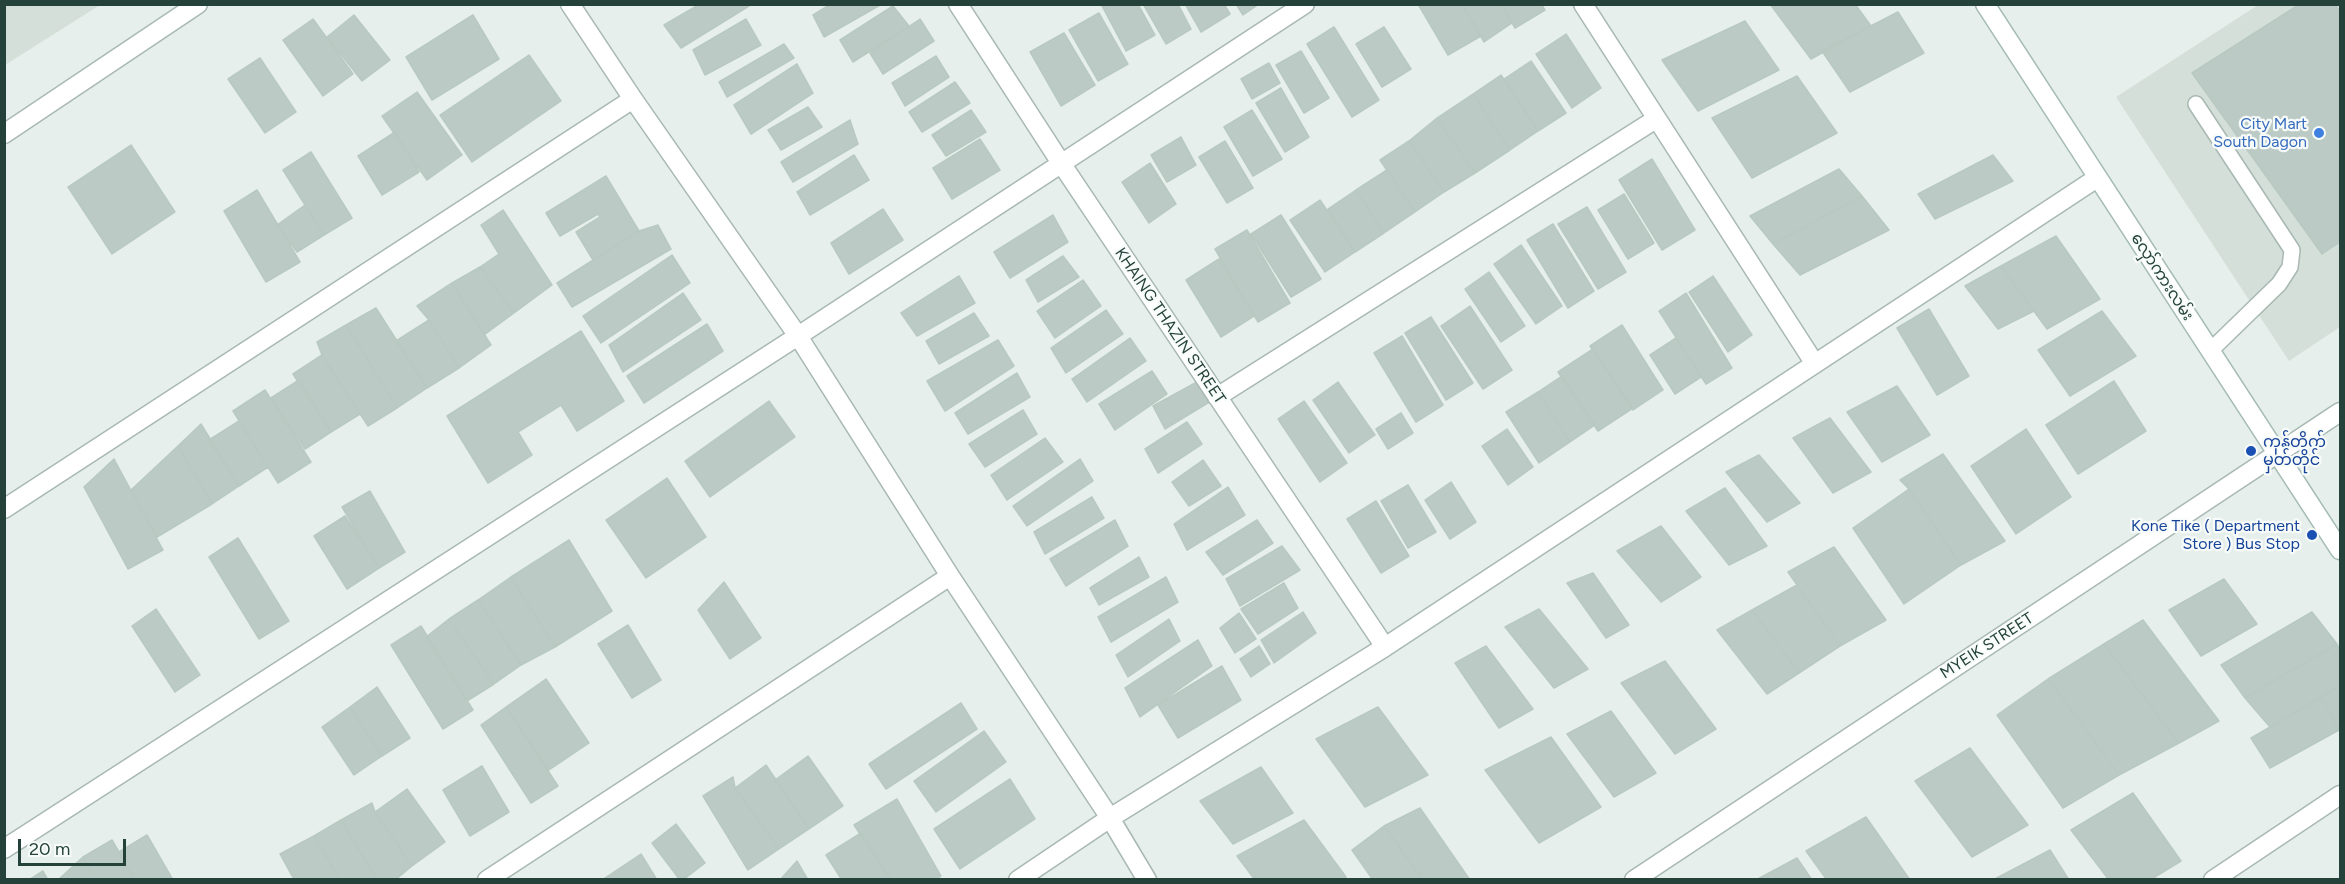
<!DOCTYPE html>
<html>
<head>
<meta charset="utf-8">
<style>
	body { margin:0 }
	#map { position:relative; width:2345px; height:884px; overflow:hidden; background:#e6efeb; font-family:Figtree,sans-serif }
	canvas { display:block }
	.frame { position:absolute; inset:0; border:6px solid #24423a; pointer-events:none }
	.scale { position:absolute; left:18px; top:839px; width:108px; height:27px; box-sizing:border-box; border:3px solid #24423a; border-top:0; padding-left:8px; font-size:18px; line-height:21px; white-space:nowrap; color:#24423a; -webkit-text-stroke:4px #f7fbf9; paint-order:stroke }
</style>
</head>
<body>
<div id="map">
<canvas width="2345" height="884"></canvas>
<div class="frame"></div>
<div class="scale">20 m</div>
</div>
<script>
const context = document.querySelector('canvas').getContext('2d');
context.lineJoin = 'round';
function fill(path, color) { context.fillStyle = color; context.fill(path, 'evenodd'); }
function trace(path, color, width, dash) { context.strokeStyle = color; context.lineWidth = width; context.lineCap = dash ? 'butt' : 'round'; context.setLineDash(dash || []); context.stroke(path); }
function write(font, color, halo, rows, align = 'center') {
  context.font = font + ' Figtree,"Noto Sans Myanmar",sans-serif'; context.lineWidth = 4.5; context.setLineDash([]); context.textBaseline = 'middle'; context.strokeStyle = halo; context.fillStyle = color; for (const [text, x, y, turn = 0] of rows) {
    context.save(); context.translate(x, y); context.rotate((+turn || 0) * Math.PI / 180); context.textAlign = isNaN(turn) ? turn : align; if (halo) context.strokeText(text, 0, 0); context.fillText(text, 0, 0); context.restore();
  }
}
fill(new Path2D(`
	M5,4H100V5L5,65Z
	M2258,5H2340V327L2289,361L2116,97Z`), '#d4dfda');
const building = new Path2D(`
	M700,4H748L749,6L681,48L664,25Z
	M831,4H882L824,37L813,15Z
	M1101,4H1138L1155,35L1126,51Z
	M1143,4H1178L1191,29L1166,44Z
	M1185,4H1224L1230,14L1201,32Z
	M1236,4H1259L1243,15Z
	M1418,4H1462L1481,36L1448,55Z
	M1462,4H1501L1512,23L1484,42Z
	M1501,4H1541L1545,10L1515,28Z
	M1770,4H1855L1871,26L1811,59Z
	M2300,4H2335L2340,12V242L2322,254L2192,73Z
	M893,6L909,26L853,62L840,40Z
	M1898,12L1924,53L1850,92L1822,51Z
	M1099,13L1128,64L1098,81L1069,30Z
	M354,15L390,60L362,81L327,37Z
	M473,15L499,59L432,100L406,57Z
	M313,19L353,74L323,96L283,40Z
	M746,19L761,45L705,75L693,50Z
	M920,19L934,41L883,74L870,53Z
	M1745,21L1779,70L1698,111L1662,60Z
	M1334,27L1379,100L1352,117L1307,44Z
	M1384,27L1411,69L1382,87L1356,44Z
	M1064,33L1095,85L1061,106L1030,52Z
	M1566,34L1601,88L1572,108L1536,54Z
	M784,44L794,58L727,97L719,82Z
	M1301,51L1329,98L1304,113L1276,65Z
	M529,55L561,101L472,162L440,115Z
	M936,56L949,77L905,106L892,83Z
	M260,58L296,112L265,133L228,79Z
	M1531,61L1566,113L1538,131L1504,79Z
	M1269,63L1280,83L1252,99L1241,79Z
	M797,64L813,93L751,134L734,105Z
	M1501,75L1538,131L1510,150L1473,94Z
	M1797,76L1837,133L1752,178L1712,118Z
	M955,82L970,103L922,132L909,112Z
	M1281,88L1309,137L1285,152L1256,103Z
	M417,92L462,155L427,180L382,116Z
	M1473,94L1510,150L1475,173L1437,118Z
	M808,107L822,127L781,150L768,130Z
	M971,110L986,132L946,156L932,135Z
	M1252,110L1282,159L1253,176L1224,127Z
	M1437,118L1475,173L1444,192L1409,141Z
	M850,120L858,144L793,182L781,162Z
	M395,132L419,172L382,195L358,156Z
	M1181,137L1196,165L1167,182L1151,155Z
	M980,139L1000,170L952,199L933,168Z
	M1225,141L1253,188L1227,203L1199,157Z
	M1409,141L1444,192L1415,212L1380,160Z
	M131,145L175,212L112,254L68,187Z
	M311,152L352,218L324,235L283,170Z
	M854,155L869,180L810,215L797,192Z
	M1993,155L2013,181L1935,219L1918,194Z
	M1652,159L1695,230L1662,250L1619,180Z
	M1150,163L1176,204L1149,223L1122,182Z
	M1839,169L1862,196L1773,244L1750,216Z
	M1387,170L1415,212L1384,233L1356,190Z
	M606,176L639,231L593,260L576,232L600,217L598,214L560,236L546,213Z
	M257,190L300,262L266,282L224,211Z
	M1356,190L1384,233L1355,252L1328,209Z
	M1624,194L1654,243L1628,259L1598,210Z
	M1862,196L1889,230L1800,275L1773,244Z
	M1320,200L1355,252L1325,272L1290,220Z
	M305,205L324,235L297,252L277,225Z
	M1587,207L1626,272L1598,289L1558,224Z
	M883,209L903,240L849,274L831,243Z
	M503,210L552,285L514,313L480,267L499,254L481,225Z
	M1053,215L1068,242L1010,278L994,252Z
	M1281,215L1321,279L1291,297L1251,234Z
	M1553,224L1594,291L1568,308L1527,240Z
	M658,225L671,249L572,307L557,283L639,231Z
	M1247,230L1290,303L1258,322L1215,249Z
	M2056,236L2100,299L2047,329L2001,266Z
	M1521,245L1562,306L1536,324L1494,264Z
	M672,255L690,283L601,343L583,316Z
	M1063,256L1079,277L1038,302L1026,280Z
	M1219,259L1254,316L1221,337L1186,280Z
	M2001,266L2034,311L1998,329L1965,286Z
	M480,267L514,313L484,335L452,283Z
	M1489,272L1525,326L1501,342L1465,289Z
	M959,276L975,303L917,336L901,313Z
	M1713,276L1752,335L1728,352L1689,292Z
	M1083,280L1101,306L1055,338L1037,311Z
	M452,283L491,345L459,368L429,320L417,306Z
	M683,293L701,320L623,372L609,345Z
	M1686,293L1732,368L1706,384L1659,311Z
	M1470,306L1512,370L1483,389L1441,326Z
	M376,308L427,388L397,408L346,325Z
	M1929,309L1969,376L1937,395L1897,328Z
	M1106,310L1123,334L1066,373L1051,348Z
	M2102,311L2136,356L2070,396L2038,350Z
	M974,313L989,336L939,364L926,341Z
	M1431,317L1473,383L1446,400L1405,333Z
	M429,320L459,368L427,388L396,341Z
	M707,324L723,351L644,403L627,376Z
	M346,325L397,408L368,426L322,355L317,342Z
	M1622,325L1663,390L1633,410L1590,346Z
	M581,331L624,401L577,431L561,405L518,432L532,455L488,483L447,416Z
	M1402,336L1443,405L1416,422L1374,353Z
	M1130,338L1146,361L1087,402L1072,379Z
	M1676,338L1701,377L1675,394L1650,355Z
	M998,340L1014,366L945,411L927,381Z
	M1593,349L1633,408L1598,431L1558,372Z
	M322,355L360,414L331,432L293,374Z
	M1152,371L1167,394L1115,430L1099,404Z
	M1017,373L1030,397L968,434L955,413Z
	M1562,376L1595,425L1570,442L1538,392Z
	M299,380L331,432L305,449L271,398Z
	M2114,381L2146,431L2078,474L2046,425Z
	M1197,382L1211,401L1165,429L1153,406Z
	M1338,382L1375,435L1349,453L1313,400Z
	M1897,386L1930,435L1882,462L1847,412Z
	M265,390L311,462L278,483L233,411Z
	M1538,392L1570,442L1539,463L1506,412Z
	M769,401L795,437L710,497L685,461Z
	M1304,401L1347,463L1320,482L1278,419Z
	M1023,410L1037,434L985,467L969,444Z
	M1401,413L1413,433L1388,449L1376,429Z
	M1830,418L1871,472L1833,493L1793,438Z
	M239,421L268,467L239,486L209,440Z
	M1187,422L1202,444L1158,473L1145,449Z
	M201,424L239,486L212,504L178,446Z
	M1507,429L1533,467L1508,485L1482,446Z
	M2026,429L2071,497L2016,534L1971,466Z
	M1045,438L1063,462L1007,500L991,475Z
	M178,446L212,504L157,537L131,490Z
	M1943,454L2005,541L1961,565L1909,489L1900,480Z
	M1759,455L1800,503L1767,522L1726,472Z
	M114,459L163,550L128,569L84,487Z
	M1080,459L1093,481L1027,526L1013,506Z
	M1203,460L1221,486L1189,506L1172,482Z
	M667,478L706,537L646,578L606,520Z
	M1451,482L1476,522L1450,539L1425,500Z
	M1408,485L1436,532L1408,548L1381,501Z
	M1228,487L1245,515L1187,550L1174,524Z
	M1725,488L1767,546L1729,565L1686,511Z
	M1909,489L1961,565L1904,604L1853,528Z
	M370,491L405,552L379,568L342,507Z
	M1092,497L1104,518L1045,554L1034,532Z
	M1376,501L1409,556L1381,573L1347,519Z
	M345,516L379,568L347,589L314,536Z
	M1115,520L1128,546L1066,586L1050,559Z
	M1257,520L1273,543L1223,575L1206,552Z
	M1661,526L1701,577L1661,602L1617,551Z
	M238,538L289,621L259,639L209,557Z
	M569,540L612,611L555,647L511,577Z
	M1282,546L1300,570L1240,606L1226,579Z
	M1834,547L1886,620L1840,646L1788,572Z
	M1139,557L1149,577L1099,605L1090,588Z
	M1593,573L1629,625L1606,638L1567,583Z
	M511,577L555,647L521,665L478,600Z
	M1166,577L1178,602L1111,642L1098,617Z
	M2224,579L2257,624L2201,656L2169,610Z
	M724,582L761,638L730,659L698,610Z
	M1284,583L1298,608L1258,634L1241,609Z
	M1797,585L1840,646L1799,673L1752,610Z
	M478,600L521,665L494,684L449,619Z
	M156,609L200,675L175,692L132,626Z
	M1539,609L1588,669L1554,688L1505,627Z
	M1752,610L1799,673L1767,694L1717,630Z
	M1303,612L1316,633L1274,663L1261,640Z
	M2312,612L2337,644L2245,698L2221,665Z
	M1239,613L1256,639L1235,653L1220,628Z
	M449,619L494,684L467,701L426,637Z
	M1169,619L1180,641L1128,677L1116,655Z
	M2143,620L2219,721L2179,743L2104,644Z
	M628,625L661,680L632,698L598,644Z
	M421,626L473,710L443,729L391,645Z
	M1198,640L1212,666L1140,717L1125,688Z
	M2104,644L2179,743L2119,775L2048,679Z
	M2337,644L2340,650V686L2270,727L2245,698Z
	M1259,646L1270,664L1251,677L1240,659Z
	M1486,646L1533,709L1499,728L1455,663Z
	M1665,661L1716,729L1675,754L1621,683Z
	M1222,666L1241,700L1178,738L1158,705Z
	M546,679L589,743L549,770L506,707Z
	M2048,679L2119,775L2063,808L1997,715Z
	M2340,686V730H2339L2321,698Z
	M377,687L410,738L382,756L350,707Z
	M2321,698L2339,730L2270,768L2251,738Z
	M961,703L977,729L886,789L869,764Z
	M350,707L382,756L354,775L322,727Z
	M506,707L558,786L531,803L481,725Z
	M1378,707L1428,775L1365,807L1316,739Z
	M1611,711L1656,773L1614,797L1567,734Z
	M984,731L1006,762L936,812L914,781Z
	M1551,737L1601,807L1539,843L1485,770Z
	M1970,748L2028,825L1972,857L1915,781Z
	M808,756L843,806L809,829L775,780Z
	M766,765L809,829L779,849L735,788Z
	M482,766L509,812L470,836L443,790Z
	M1261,767L1293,813L1233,844L1200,801Z
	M733,777L735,788L779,849L748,870L703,796Z
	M1010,779L1035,819L960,869L934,829Z
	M407,789L445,842L412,866L375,812Z
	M2133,793L2181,861L2150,880H2109L2071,830Z
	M897,799L941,876L935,880H891L854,825Z
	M372,803L375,812L412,866L395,880H377L341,820Z
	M1420,808L1470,880H1423L1384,826Z
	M1866,817L1910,880H1827L1806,851Z
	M341,820L377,880H340L314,836Z
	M1304,820L1346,877L1340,880H1255L1237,856Z
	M676,824L705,863L683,880H680L652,843Z
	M1384,826L1423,880H1373L1352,850Z
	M861,833L891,880H842L826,855Z
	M147,835L173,880H135L119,852Z
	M314,836L340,880H295L291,874L280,854Z
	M112,840L119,852L135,880H96L83,857Z
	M2050,850L2069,880H1993Z
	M641,854L657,880H602Z
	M83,857L96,880H58Z
	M1797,858L1812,880H1756Z
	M797,861L808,880H780Z
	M43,871L48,880H29Z`);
fill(building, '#bbcac4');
trace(building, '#b8c9c2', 1.5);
const service = new Path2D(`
	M2196,104L2292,250L2290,267L2279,284L2210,351`);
const minor = new Path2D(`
	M570,4L633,99L798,336L950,576L1110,818L1147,880
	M958,4L1061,163L1385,647
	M1583,4L1815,364
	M4,134L198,4
	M1217,397L1656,119
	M4,509L633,99
	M4,849L798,336L1305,4
	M487,880L950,576
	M1018,880L1110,818L1385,647L2097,178
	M2213,880L2340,795`);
const tertiary = new Path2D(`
	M1634,880L2340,412`);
const secondary = new Path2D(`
	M1985,4L2340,550`);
trace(service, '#a8b8b2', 18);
trace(minor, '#a8b8b2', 21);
trace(tertiary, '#a8b8b2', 21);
trace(secondary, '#a4bbb3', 21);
trace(service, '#fff', 15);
trace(minor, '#fff', 18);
trace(tertiary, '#fff', 18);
trace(secondary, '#fff', 18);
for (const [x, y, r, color] of [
	[2319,133,6,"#3f7fe0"],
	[2251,451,6,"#1a4fb4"],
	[2312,535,6,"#1a4fb4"]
]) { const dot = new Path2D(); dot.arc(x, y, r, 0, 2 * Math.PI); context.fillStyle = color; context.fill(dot); trace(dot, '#f7fbf9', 2); }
write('16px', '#366cbe', '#f7fbf9', [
	["City Mart",2307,124],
	["South Dagon",2307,142]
], 'right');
write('16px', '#24423a', '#f7fbf9', [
	["လှော်ကားလမ်း",2162,277,57],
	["KHAING THAZIN STREET",1170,326,56],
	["MYEIK STREET",1987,646,-33]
]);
write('16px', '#164399', '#f7fbf9', [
	["ကုန်တိုက်",2263,442],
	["မှတ်တိုင်",2263,460],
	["Kone Tike ( Department",2300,526,"right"],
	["Store ) Bus Stop",2300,544,"right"]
], 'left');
</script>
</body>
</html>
